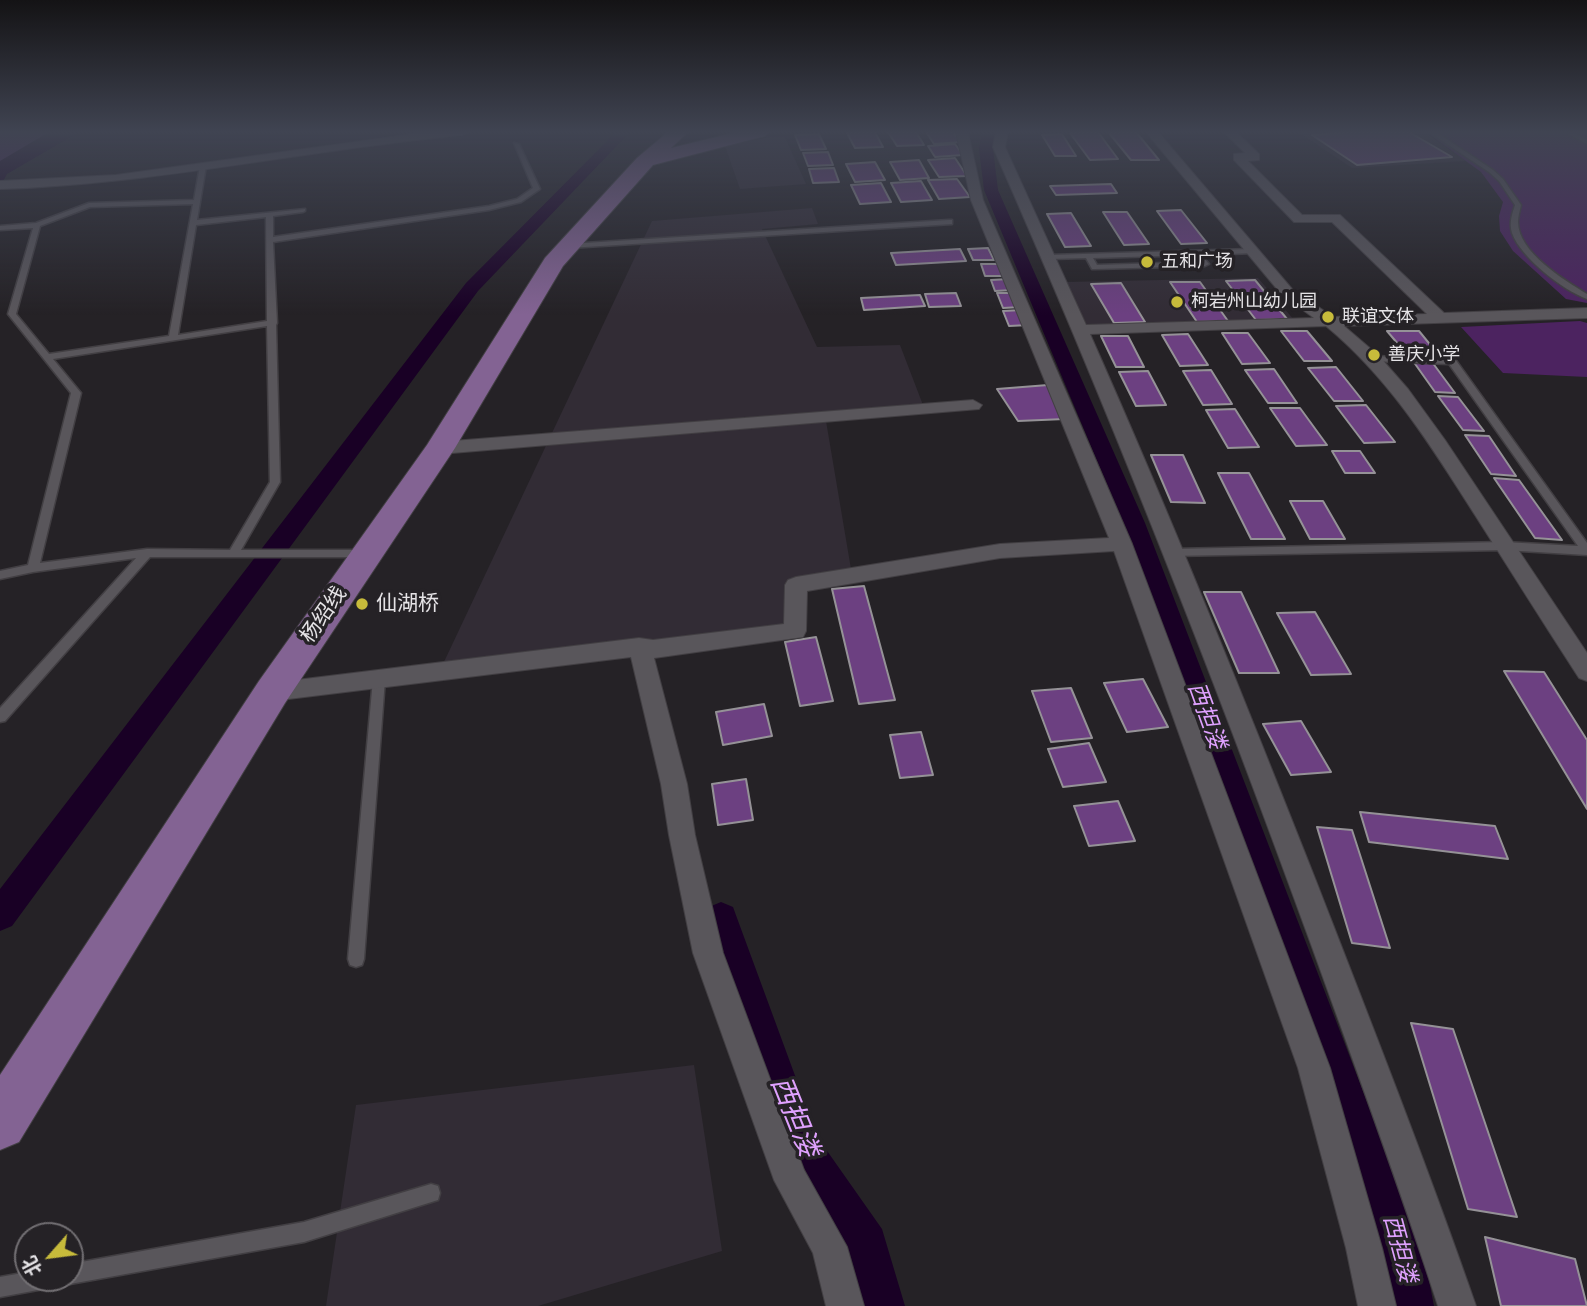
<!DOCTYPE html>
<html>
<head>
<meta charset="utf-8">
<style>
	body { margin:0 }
	#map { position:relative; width:1587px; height:1306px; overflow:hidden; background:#252226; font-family:Arial,"Noto Sans SC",sans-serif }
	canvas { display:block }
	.north { position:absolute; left:14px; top:1222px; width:70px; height:70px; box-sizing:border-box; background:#252226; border:2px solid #726f73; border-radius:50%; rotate:242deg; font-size:19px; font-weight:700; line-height:28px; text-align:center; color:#e5e3e6 }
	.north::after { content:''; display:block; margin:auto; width:24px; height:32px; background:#c7bb3b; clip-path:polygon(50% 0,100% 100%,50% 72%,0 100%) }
</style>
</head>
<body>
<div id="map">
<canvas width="1587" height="1306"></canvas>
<div class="north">北</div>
</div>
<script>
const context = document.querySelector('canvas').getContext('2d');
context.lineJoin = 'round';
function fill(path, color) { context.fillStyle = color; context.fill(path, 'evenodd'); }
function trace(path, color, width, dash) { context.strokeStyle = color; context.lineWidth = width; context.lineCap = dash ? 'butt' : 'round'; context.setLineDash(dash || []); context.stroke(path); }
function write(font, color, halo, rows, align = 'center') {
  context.font = font + ' Arial,"Noto Sans SC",sans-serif'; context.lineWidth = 7; context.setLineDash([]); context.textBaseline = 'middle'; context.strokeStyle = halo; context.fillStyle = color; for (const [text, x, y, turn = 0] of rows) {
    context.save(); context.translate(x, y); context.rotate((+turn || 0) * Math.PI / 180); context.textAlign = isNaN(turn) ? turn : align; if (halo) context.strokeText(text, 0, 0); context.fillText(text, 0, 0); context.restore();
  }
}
fill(new Path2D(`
	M1298,132H1425L1466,161L1352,168Z
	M769,137H785L806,184L740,189L725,146Z
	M812,208L818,224L762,229L817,347L900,345L923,405L825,415L851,569L791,580L790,627L443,664L652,221Z
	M1258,278L1295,321L1088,327L1065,282Z
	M694,1065L722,1251L538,1306H326L356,1105Z`), '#322c35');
fill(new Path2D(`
	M0,132H65L0,174Z
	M1426,132H1587V303L1566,299L1513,251L1500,231L1499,216L1503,202L1481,172Z
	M1580,321L1587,323V377L1503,373L1461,327Z`), '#4c2360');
fill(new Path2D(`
	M49,132H79L7,174L0,187V161Z`), '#190025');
fill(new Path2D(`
	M616,132H630L478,291L12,926L0,931V889L466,283Z
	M982,132H995L993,149L998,190L1145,523L1422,1245L1434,1306H1392L1380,1245L1123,523L984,190L979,149Z
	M721,902L733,907L737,918L818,1138L882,1229L905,1306H863L849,1253L789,1164L784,1150L705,918L709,907Z`), '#190025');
const building = new Path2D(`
	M875,132L883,147L855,148L847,133Z
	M888,132H916L924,145L897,146Z
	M926,132H953L961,142L934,144Z
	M1098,132L1118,159L1090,160L1070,133Z
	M1136,132L1159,160H1131L1109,133Z
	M1354,132H1409L1452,157L1357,165L1312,135Z
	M819,134L826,149L801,150L795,135Z
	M1062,134L1076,156H1055L1042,135Z
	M955,144L963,155L935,157L928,146Z
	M828,152L833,165L808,166L803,153Z
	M955,158L967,176L939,177L928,160Z
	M919,160L929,178L900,180L890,162Z
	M875,162L885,180L855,182L846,164Z
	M834,168L839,182L813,183L809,169Z
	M957,179L970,197L939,199L928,180Z
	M921,181L932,200L901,202L891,183Z
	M881,183L891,202L860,204L851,185Z
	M1111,184L1117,193L1056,195L1050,186Z
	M1181,210L1207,243L1181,244L1157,211Z
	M1103,212H1127L1149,244L1124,245Z
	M1071,213L1091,246L1065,247L1047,214Z
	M988,248L994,260H973L968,249Z
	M960,249L966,261L896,265L891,253Z
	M981,264H1001L1006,276H985Z
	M1009,279L1013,290L995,291L991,280Z
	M1255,280L1287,319L1256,320L1226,281Z
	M1170,282H1200L1228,321L1197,322Z
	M1121,283L1145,322L1114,323L1091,284Z
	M956,293L961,306L929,307L925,294Z
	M997,293H1015L1021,307L1003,308Z
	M920,295L925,306L864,310L861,298Z
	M1022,310L1029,325L1009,326L1003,311Z
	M1281,331H1307L1332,361H1304Z
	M1387,331H1419L1441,358L1409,357Z
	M1222,333H1248L1270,363L1242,364Z
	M1188,334L1208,365L1180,366L1162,335Z
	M1101,336H1128L1144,367H1116Z
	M1413,361L1432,362L1455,393L1435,392Z
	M1336,367L1363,401H1334L1308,368Z
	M1274,369L1297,403H1268L1245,370Z
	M1211,370L1232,404L1203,405L1183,371Z
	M1148,371L1166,405L1136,406L1119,372Z
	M1048,385L1065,419L1018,421L997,389Z
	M1438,396L1458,397L1484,431L1463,430Z
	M1366,405L1395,442L1364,443L1336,406Z
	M1270,408H1300L1327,445L1296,446Z
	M1235,409L1259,447L1228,448L1206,410Z
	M1465,435L1489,436L1516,476L1491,474Z
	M1332,451H1360L1375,473H1345Z
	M1151,455H1183L1205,503L1171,502Z
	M1218,473H1249L1285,539H1251Z
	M1494,478L1519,480L1562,540L1535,538Z
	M1290,501H1323L1345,539H1310Z
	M864,586L895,700L859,704L832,589Z
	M1204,592H1241L1279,673H1239Z
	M1315,612L1351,674L1311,675L1277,613Z
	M816,637L833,701L800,706L785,642Z
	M1504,671L1544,672L1587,740V809Z
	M1143,679L1168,727L1127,732L1104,683Z
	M1071,688L1092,738L1051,742L1032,691Z
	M764,704L772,736L723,745L716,712Z
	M1301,721L1331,772L1291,775L1263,724Z
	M921,732L933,775L900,778L890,735Z
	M1089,743L1106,782L1063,787L1048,749Z
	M746,779L753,820L718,825L712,784Z
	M1118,801L1135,841L1089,846L1074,806Z
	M1360,812L1495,826L1508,859L1369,842Z
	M1317,827L1352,830L1390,948L1352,943Z
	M1411,1023L1453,1029L1517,1217L1468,1209Z
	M1485,1237L1575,1259L1587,1306H1501Z`);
fill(building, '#6c4081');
trace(building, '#959297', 2);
const lane = new Path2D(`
	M1429,132H1436L1493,170L1503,179L1521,205C1520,210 1518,216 1518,222C1518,252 1564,280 1587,294V299C1563,290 1521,258 1512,233C1509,223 1512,214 1515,205L1499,181L1489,172Z
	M1565,132H1572L1587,140V144Z
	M514,143L519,144L540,189L521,202L489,210L273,242L277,323L276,325L280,482L241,550H366L372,554L370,557H150L5,721L0,722V708L136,558L33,572L0,579V571L28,565L71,393L8,314L33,228L0,230V226L36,223L89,203L194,200L200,166L203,164L206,166L197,220L305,209V211L303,212L273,216V237L489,206L517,199L533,188ZM193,204L169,336L49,354L16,314L40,226L90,207ZM266,217L267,321L178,335L196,225ZM267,326L270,482L230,550L147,549L40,563L81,393L53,359Z
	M949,220H952V224L569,248L565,246L569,244Z
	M1252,249L1256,251L1255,253L1201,255L1209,264L1205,266L1095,269H1092L1086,258L1050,259L1046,257L1050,255ZM1194,255L1199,262L1097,265L1093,258Z
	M1373,356L1455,359L1587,543V555L1504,550L1170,556L1168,553L1174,549L1504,542L1578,546L1449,364L1370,361V357Z
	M379,674L383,676L385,679L364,959L362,965L356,967L350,965L348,959L373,679L375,676Z
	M431,1184L438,1186L440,1193L438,1200L304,1242L70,1284L63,1281L62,1278H70V1264L304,1222Z
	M28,1272V1278H59L56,1285L49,1288L0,1297V1277Z`);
const street = new Path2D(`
	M427,132H468L462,135C307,150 156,184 0,189V181L116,175Z
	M956,132H968L983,200L1132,544L1330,1068L1382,1248L1396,1306H1358L1346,1248L1298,1068L1114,551L1000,558L807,591L806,631L803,637L654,658L687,784L695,835L723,953L804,1170L847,1247L864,1306H826L813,1253L774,1180L693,953L669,835L661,784L631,657L272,701L264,699L260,692L264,685L272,683L639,638L653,640L784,624L785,585L788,580L796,577L1000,544L1109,538L971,200Z
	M996,132H1008L1005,147L1086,325L1314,318L1282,295L1146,132H1158L1292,289L1333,317L1427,314L1332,222H1294L1234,160V154L1245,153L1224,132H1236L1259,154V160L1248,161L1302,215H1340L1444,313L1587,308V318L1344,326L1379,356L1408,389L1445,440L1587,653V681L1579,678C1544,624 1510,570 1475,515C1431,446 1390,379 1326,326L1090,334C1171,516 1245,701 1318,886C1372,1025 1427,1165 1476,1306H1438C1399,1185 1355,1066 1312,947C1214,677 1109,410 993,147Z
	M973,400L982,405L979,409L440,454L431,448L440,442Z`);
const primary = new Path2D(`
	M668,132H688L671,148L737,132H768L765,136L653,165L563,266L455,448L285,703L19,1142L0,1150V1075L259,681L427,445L545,258L637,158Z`);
trace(lane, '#423f43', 3);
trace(street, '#423f43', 2);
trace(primary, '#423f43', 2);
fill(lane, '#59565b');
fill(street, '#59565b');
fill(primary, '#836393');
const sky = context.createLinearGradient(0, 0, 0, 315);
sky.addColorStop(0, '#141315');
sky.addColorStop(0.42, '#404452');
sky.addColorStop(1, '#40445200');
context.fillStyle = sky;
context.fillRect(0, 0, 1587, 315);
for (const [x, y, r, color] of [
	[1147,262,7,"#c7bb3b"],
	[1177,302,7,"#c7bb3b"],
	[1328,317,7,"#c7bb3b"],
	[1374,355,7,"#c7bb3b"],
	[362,604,7,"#c7bb3b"]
]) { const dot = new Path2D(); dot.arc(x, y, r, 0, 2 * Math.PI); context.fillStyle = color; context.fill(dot); trace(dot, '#252226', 2.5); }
write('18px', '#e5e3e6', '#252226', [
	["五和广场",1161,262],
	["柯岩州山幼儿园",1191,302],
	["联谊文体",1342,317],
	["善庆小学",1388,355]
], 'left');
write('21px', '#e5e3e6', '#252226', [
	["仙湖桥",376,604]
], 'left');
write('21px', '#e5e3e6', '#252226', [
	["杨绍线",324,615,-55]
]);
write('italic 23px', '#dfa1fe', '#252226', [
	["西担溇",1206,716,70],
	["西担溇",1399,1249,75]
]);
write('italic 28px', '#dfa1fe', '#252226', [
	["西担溇",794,1117,68]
]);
</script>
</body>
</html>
